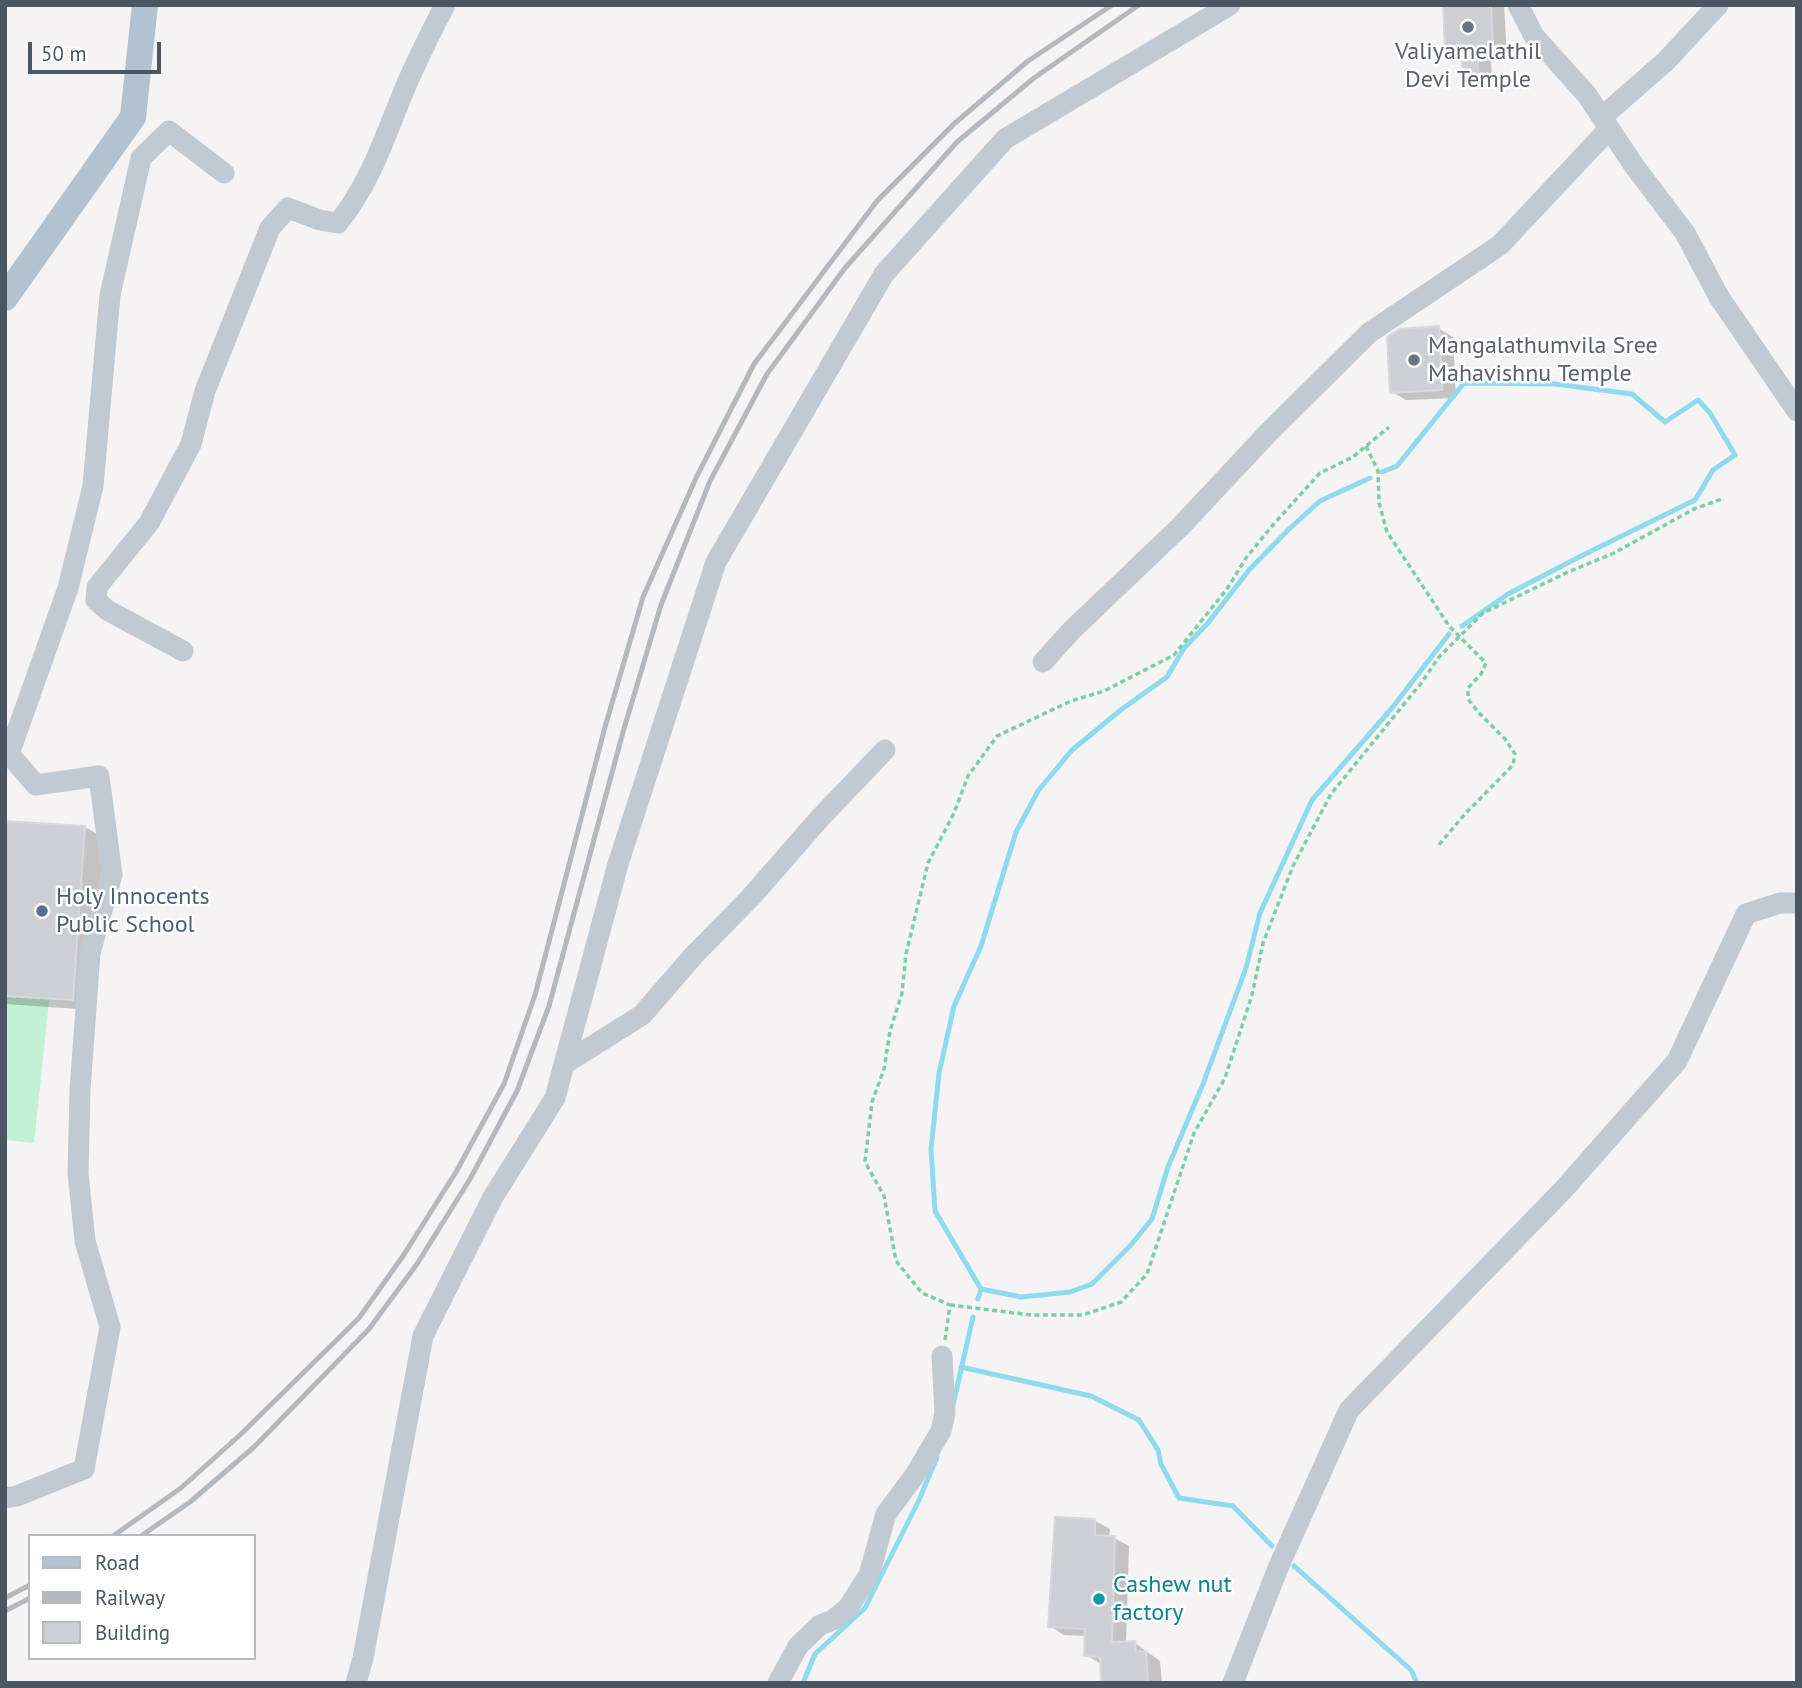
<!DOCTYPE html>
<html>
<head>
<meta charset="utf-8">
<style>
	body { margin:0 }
	#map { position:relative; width:1802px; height:1688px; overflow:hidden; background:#f5f3f3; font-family:"PT Sans",sans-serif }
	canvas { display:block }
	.frame { position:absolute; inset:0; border:7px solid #4a5661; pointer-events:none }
	.legend { position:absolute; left:28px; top:1534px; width:228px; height:126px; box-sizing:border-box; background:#fff; border:2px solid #b7bbc0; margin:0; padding:9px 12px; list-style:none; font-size:21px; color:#4a5661 }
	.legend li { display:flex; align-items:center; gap:14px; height:35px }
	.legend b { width:35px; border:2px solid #b7bbc0 }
	.scale { position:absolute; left:28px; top:42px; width:133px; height:32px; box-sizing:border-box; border:4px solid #4a5661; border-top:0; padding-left:9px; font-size:21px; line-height:24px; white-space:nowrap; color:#4a5661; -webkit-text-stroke:5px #fff; paint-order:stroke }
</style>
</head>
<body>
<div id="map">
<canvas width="1802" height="1688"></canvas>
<div class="frame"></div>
<ul class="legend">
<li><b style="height:9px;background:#b3c2d1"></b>Road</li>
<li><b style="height:9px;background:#b5b8bd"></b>Railway</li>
<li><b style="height:19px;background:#cdcfd5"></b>Building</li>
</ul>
<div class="scale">50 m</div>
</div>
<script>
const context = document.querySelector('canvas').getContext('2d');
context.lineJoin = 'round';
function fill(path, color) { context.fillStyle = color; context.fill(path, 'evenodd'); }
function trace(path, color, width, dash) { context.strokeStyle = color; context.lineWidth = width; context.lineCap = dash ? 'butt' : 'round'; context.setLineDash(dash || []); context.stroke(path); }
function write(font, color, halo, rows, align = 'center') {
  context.font = font + ' "PT Sans",sans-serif'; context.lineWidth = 5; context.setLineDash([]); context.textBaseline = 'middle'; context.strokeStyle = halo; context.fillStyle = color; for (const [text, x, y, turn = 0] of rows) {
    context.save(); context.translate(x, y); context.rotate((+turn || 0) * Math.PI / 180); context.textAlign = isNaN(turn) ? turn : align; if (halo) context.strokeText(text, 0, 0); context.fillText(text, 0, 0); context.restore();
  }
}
fill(new Path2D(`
	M5,989L50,992L34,1143L5,1140Z`), '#c3f1d5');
fill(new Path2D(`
	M1445,5H1504L1507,56H1491L1492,82L1479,83L1464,74V57L1446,49Z
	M1438,328L1453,337L1456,398L1406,400L1392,392Z
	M5,822L85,827L104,838L92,1010L5,1004Z
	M1095,1521L1110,1529L1109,1537L1114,1538L1129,1546L1126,1643H1135L1160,1661L1162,1683H1102L1101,1664L1086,1655L1087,1636L1064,1635L1050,1626Z`), '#0003');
trace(new Path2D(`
	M1382,472L1397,466L1464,383L1555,384L1632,394L1665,422L1698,400L1710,413L1735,455L1713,470L1695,500L1581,556L1508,594L1462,626
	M981,1289L935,1211L931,1149L939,1073L954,1006L981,946L1016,832L1038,791L1072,750L1122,709L1167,677L1184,648L1208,623L1249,570L1288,530L1320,501L1370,478
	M978,1299L981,1289L1021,1297L1070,1292L1092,1284L1131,1245L1152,1219L1168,1167L1203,1084L1246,968L1260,913L1312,800L1392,708L1449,634
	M961,1367L1091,1396L1139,1420L1158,1450L1161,1464L1179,1498L1233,1506L1272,1546
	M953,1405L973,1317
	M1294,1566L1411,1670L1417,1683
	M803,1683L815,1654L865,1608L919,1500L937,1457`), '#90daee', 5);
const building = new Path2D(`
	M1443,5H1491L1493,48L1477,49L1478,75H1463L1461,49L1445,50Z
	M1439,326L1442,390L1390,393L1387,337L1399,329Z
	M5,821L85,826L73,1000L5,996Z
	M1055,1517L1095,1519V1535L1115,1536L1112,1642L1135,1641L1136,1652L1146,1651L1148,1683H1101L1100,1657L1084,1656L1085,1629L1048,1627Z`);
fill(building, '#cdcfd5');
trace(building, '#d7d9de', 2);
trace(new Path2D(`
	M1366,446L1378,471L1379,503L1387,532L1449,626L1486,663L1481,674L1468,688V699L1479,713L1505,739L1515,754L1513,765L1465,814L1437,847
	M950,1305L1031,1315H1083L1121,1302L1147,1274L1194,1133L1225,1078L1252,995L1263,943L1293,866L1331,794L1422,682L1439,657L1483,613L1568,572L1614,553L1694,509L1722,499
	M945,1340L950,1305L922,1293L896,1261L884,1196L865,1162L872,1102L884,1069L890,1031L902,993L906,954L928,863L954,813L968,776L997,736L1071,701L1104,691L1174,655L1227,589L1246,558L1272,526L1320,473L1353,457L1389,427`), '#7ad0a6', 3.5, [5, 3.5]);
trace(new Path2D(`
	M1518,5L1534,36L1587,95L1635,167L1685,233L1719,297L1797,411
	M1602,117L1666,61L1718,5
	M183,651L107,610L96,600L97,587L149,523L191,444L205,391L270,228L288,208L320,220L338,223C370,184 386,134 405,88C417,60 431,32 445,5
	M1043,662L1072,630L1180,527L1269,432L1369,333L1500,245L1609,129
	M564,1064L642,1015L694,955L751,897L820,818L885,750
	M5,1498L17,1496L84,1469L110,1327L85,1241L78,1173L80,1090L90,953L112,875L99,776L36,785L9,754L68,588L93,486L110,295L141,158L169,131L224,173
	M356,1683L363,1658L423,1336L493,1197L555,1098L618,864L716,562L884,274L1005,139L1230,5
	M778,1683L798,1646L820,1625L833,1620L848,1608L869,1575L886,1514L915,1475L941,1431L945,1413L942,1356
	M1233,1683L1278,1568L1349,1410L1563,1190L1677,1061L1746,914L1780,903H1797`), '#c1cad2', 21);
trace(new Path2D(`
	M5,298L133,117L145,5`), '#b3c2d1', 26);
trace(new Path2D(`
	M113,1536L181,1488L241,1434L359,1318L403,1256L456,1172L504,1084L535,995L605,727L643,597L696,478L754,364L877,201L955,123L1028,61L1112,5
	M141,1536L190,1502L254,1447L369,1329L417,1264L470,1179L517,1091L549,1006L623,732L661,605L710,481L767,374L845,268L957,142L1034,78L1139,5
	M5,1598L30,1585
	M5,1611L30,1598`), '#b5b8bd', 5);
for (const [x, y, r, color] of [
	[1468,27,7,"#6b7280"],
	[1414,360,7,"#6b7280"],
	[42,911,7,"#5c6f8a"],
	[1099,1599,7,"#0f9aa8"]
]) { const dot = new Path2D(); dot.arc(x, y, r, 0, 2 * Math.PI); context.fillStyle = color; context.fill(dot); trace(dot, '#fff', 2.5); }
write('24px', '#5b616d', '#fff', [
	["Valiyamelathil",1468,52],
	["Devi Temple",1468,80],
	["Mangalathumvila Sree",1428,346,"left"],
	["Mahavishnu Temple",1428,374,"left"]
]);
write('24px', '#4e5e75', '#fff', [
	["Holy Innocents",56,897],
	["Public School",56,925]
], 'left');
write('24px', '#0d838f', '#fff', [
	["Cashew nut",1113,1585],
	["factory",1113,1613]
], 'left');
</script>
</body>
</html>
